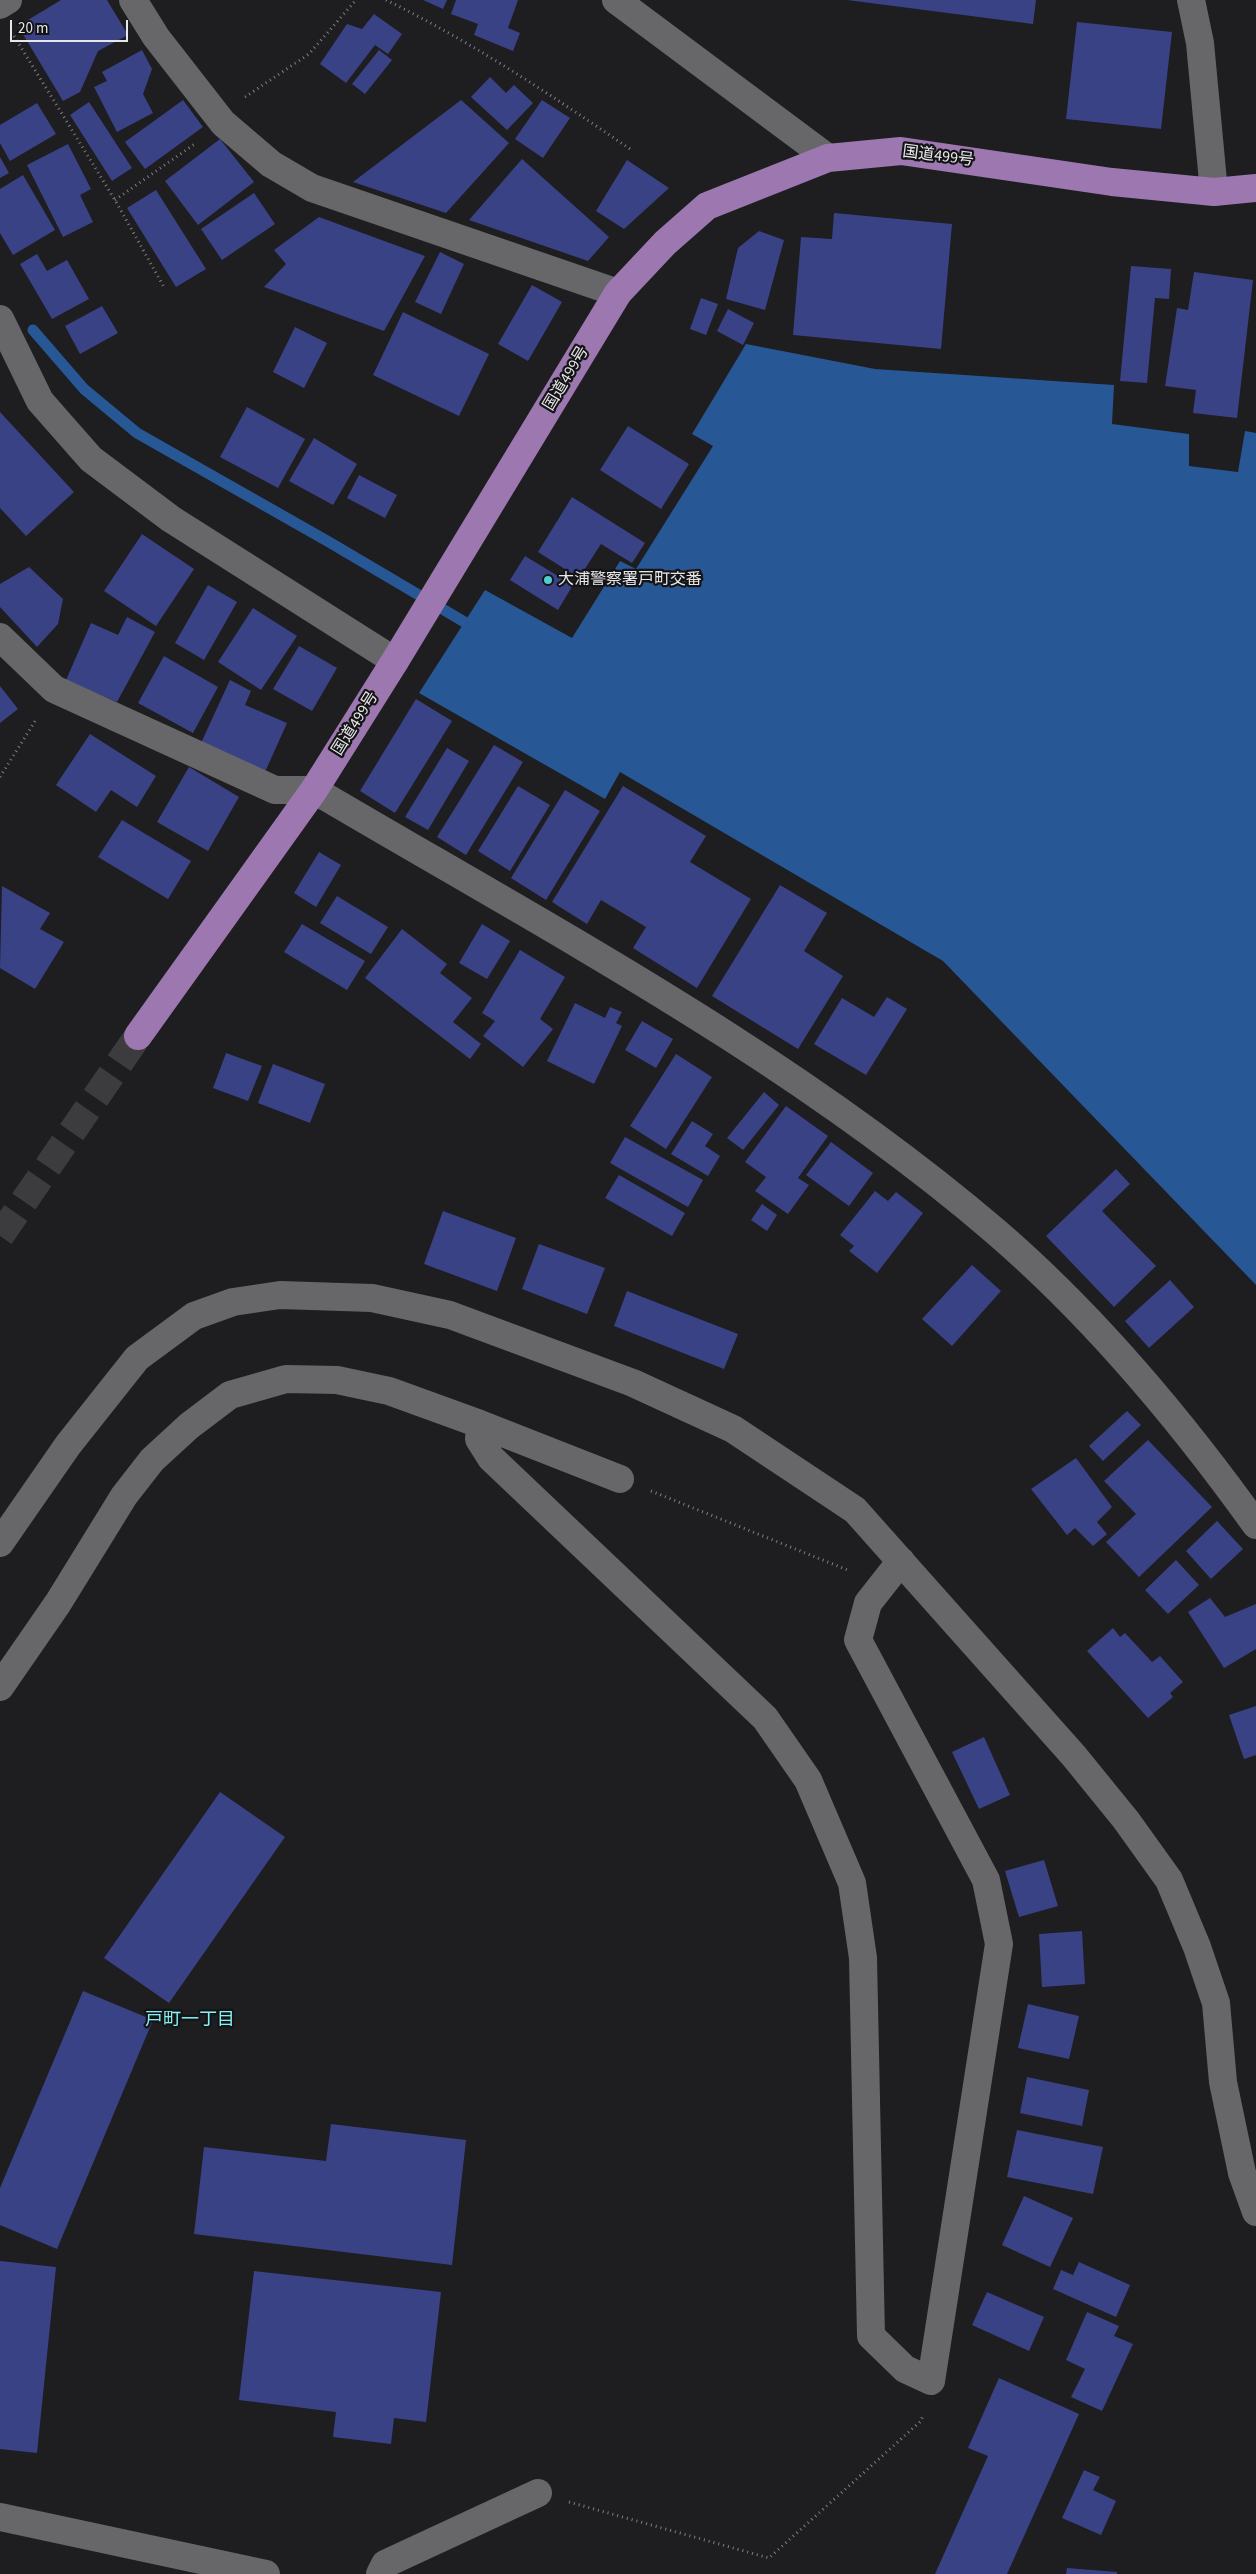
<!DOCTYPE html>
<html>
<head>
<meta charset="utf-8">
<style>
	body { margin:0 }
	#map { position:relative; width:1256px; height:2574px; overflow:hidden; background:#1e1d20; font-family:"Source Sans 3",sans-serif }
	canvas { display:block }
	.scale { position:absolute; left:10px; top:20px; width:118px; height:22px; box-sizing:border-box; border:2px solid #e7e7e9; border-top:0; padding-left:6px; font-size:15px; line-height:18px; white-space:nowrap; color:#e7e7e9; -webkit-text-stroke:4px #141416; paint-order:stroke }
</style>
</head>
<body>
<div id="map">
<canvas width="1256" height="2574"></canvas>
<div class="scale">20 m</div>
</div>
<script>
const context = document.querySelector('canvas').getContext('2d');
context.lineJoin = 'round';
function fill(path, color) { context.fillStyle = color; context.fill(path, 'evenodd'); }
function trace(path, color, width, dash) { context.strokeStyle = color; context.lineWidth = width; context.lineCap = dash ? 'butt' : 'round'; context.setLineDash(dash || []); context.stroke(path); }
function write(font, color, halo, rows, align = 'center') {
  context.font = font + ' "Source Sans 3","Noto Sans JP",sans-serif'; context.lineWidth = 4.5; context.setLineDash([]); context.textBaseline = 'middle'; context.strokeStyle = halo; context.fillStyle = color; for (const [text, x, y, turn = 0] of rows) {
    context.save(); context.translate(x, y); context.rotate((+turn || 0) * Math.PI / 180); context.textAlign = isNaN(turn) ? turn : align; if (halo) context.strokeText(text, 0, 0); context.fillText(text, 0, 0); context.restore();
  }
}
fill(new Path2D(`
	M746,344L875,369L1114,385L1112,424L1189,434V466L1238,472L1245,431L1256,433V1285L943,961L620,772L605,799L419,693L485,590L572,638L620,561L636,569L713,446L692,434Z`), '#275794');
trace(new Path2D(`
	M33,330L84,389L137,433L329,542L478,630`), '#275794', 11);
fill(new Path2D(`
	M61,0H107L128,35L98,51L80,92L63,101L18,26Z
	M423,0H447L443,9Z
	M456,0H518L508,28L520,33L513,51L474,35L478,24L451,14Z
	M847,0H1036L1033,24Z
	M374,14L402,34L388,54L375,45L346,83L320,64L347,24L362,29Z
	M1077,22L1172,32L1161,129L1066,119Z
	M142,50L152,69L143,94L153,113L117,132L94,87L107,81L102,72Z
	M379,50L392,60L365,94L352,84Z
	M490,77L506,93L514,85L533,103L507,130L471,97Z
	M183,100L203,127L145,169L125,142Z
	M461,100L509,143L446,213L353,182Z
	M542,100L570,118L543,158L515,139Z
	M89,102L132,168L112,181L70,115Z
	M37,103L56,134L10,161L0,143V125Z
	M220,139L254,182L198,225L165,181Z
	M68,144L91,189L80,195L93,222L63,237L27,165Z
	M0,157L9,173L0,178Z
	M522,159L609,237L588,261L469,220Z
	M627,160L669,188L624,229L596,211Z
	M23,175L55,230L13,255L0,233V189Z
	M156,190L206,269L176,287L127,208Z
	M254,193L275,224L222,260L201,229Z
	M834,213L952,224L941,349L793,335L801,237L832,239Z
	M319,217L425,256L384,331L264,287L286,264L274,250Z
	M759,231L784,240L765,310L726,299L738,248Z
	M440,252L464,264L441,314L415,302Z
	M37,254L47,271L67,260L89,299L52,319L20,264Z
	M1131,266L1171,269L1169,299L1155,298L1147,383L1120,381Z
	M1194,272L1253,280L1237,418L1193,413L1196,390L1165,386L1177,308L1188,310Z
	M532,285L562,302L528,361L498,344Z
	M701,298L718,304L706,335L690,329Z
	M102,306L118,333L80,354L65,326Z
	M728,309L754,323L743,345L717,331Z
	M403,312L489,354L459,416L373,375Z
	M295,327L327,343L304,388L273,372Z
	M247,407L305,439L278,488L220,457Z
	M0,412L74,492L26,536L0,508Z
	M628,426L689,464L661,509L600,470Z
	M314,438L357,464L333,505L289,481Z
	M359,475L397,495L385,518L347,498Z
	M572,497L645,543L632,563L601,544L579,578L538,552Z
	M142,534L194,569L156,626L104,591Z
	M525,556L573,585L558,610L510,580Z
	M29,567L63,599L58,624L37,647L0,607V584Z
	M208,585L237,602L204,660L175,643Z
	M253,608L297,636L261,690L218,662Z
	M127,617L155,632L117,702L66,680L91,623L118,635Z
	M299,646L337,668L312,711L273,689Z
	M164,656L218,687L193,733L138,703Z
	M230,680L251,691L245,705L287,723L265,772L201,743Z
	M0,686L18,709L0,723Z
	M416,699L452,721L395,813L360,791Z
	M90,734L156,776L137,807L111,790L96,812L56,785Z
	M494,745L523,762L466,855L437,837Z
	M447,748L469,761L428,830L405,817Z
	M189,767L239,797L208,851L157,822Z
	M518,786L550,805L510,871L478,851Z
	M623,786L706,836L690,862L751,899L697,988L633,948L646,927L601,900L587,924L552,902Z
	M565,790L600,811L546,900L511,878Z
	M122,820L191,861L168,899L98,857Z
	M319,852L341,865L316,907L294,893Z
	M780,885L827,913L804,951L843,976L798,1049L712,996Z
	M2,886L50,913L40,929L64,942L35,989L0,968Z
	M337,896L388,927L371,954L320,923Z
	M302,924L365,961L347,990L284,952Z
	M482,924L510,941L487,979L459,963Z
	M402,929L447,964L440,973L472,998L453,1022L481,1044L470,1059L365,978Z
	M520,950L565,977L540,1019L553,1029L523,1067L483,1036L495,1021L482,1013Z
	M887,997L907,1009L866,1075L814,1044L842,998L874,1017Z
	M575,1003L605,1018L610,1007L622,1012L616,1023L622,1026L594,1084L547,1061Z
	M642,1021L673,1039L656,1068L625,1050Z
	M226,1053L262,1066L248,1101L213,1088Z
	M676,1054L712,1077L666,1149L630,1126Z
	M273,1064L325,1084L310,1123L258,1103Z
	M764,1092L779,1105L743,1150L727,1138Z
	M786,1106L828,1136L798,1178L809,1185L788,1214L755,1191L766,1177L745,1162Z
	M692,1121L713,1134L705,1146L720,1156L708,1176L671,1154Z
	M625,1137L703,1180L688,1207L610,1163Z
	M831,1142L873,1173L849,1206L806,1175Z
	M1116,1169L1130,1184L1102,1211L1156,1266L1114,1307L1046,1236Z
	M619,1175L685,1213L672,1236L605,1198Z
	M875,1191L888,1201L896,1192L923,1213L877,1273L849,1251L854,1246L840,1235Z
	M762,1204L777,1215L767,1231L751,1220Z
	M443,1211L516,1238L497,1291L424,1264Z
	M539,1244L605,1268L587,1314L522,1289Z
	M972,1265L1001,1291L952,1346L922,1319Z
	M1170,1280L1194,1307L1149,1348L1125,1321Z
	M627,1291L738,1334L724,1369L614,1326Z
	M1127,1411L1141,1425L1103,1461L1089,1446Z
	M1148,1440L1212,1507L1139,1577L1106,1542L1136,1514L1104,1481Z
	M1076,1458L1112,1507L1097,1522L1107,1534L1093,1546L1075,1528L1067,1535L1031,1489Z
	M1217,1521L1243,1549L1211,1579L1186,1551Z
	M1176,1560L1199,1585L1168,1614L1145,1590Z
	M1210,1598L1225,1617L1256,1604V1649L1224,1668L1188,1612Z
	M1113,1628L1120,1637L1125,1633L1152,1662L1160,1656L1183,1682L1170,1693L1173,1697L1148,1718L1087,1651Z
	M1256,1706V1755L1244,1759L1229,1715Z
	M984,1737L1010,1795L979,1809L952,1752Z
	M220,1792L285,1837L169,2003L104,1958Z
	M1044,1860L1058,1906L1019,1917L1005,1871Z
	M1082,1931L1085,1984L1042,1987L1039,1934Z
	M83,1991L153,2020L57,2249L0,2225V2188Z
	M1028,2004L1079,2016L1069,2059L1018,2048Z
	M1027,2077L1089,2090L1082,2126L1020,2113Z
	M331,2124L466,2140L452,2265L194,2234L204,2147L326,2161Z
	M1017,2130L1103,2147L1093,2194L1007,2177Z
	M1024,2196L1073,2218L1050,2267L1002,2245Z
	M0,2261L56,2267L37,2453L0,2449Z
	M1079,2262L1130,2285L1116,2317L1053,2289L1061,2270L1073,2275Z
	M254,2271L441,2292L426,2422L394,2418L391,2444L333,2437L336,2412L239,2400Z
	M987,2292L1044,2317L1029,2351L972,2325Z
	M1087,2312L1119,2326L1114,2336L1133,2344L1102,2411L1071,2397L1085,2369L1066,2360Z
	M999,2378L1079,2414L1007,2574H935L988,2456L968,2448Z
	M1084,2470L1100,2477L1093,2490L1116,2501L1101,2535L1062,2518Z
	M1067,2568L1117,2572V2574H1066Z`), '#3a4286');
trace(new Path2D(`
	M0,1236L138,1036`), '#3c3b3e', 28, [28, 14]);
trace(new Path2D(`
	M386,0C472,42 551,95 630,149
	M14,36L115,200L165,289
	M245,97L309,54L356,0
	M115,200L196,143
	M0,777L37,718
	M651,1491L850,1571
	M569,2502L769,2558L921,2421L923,2415`), '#807f82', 3, [1, 4]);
trace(new Path2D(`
	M133,0L156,37L223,123L271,164L312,188L618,293
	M616,0L828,158
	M1191,0L1200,43L1214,192
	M0,5L8,0
	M0,319L40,401L91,459L171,519L395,661
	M0,637L54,689L275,790H314C546,927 789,1055 995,1231C1094,1316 1180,1419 1256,1525
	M480,1424L620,1479
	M0,1543L68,1445L137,1358L194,1316L233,1302L280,1295L372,1298L450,1315L633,1383L733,1429L855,1510L1074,1756L1126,1820L1169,1880L1197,1947L1216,2003L1223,2082L1242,2173L1256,2212
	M0,1687L58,1603L124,1496L152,1460L189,1426L230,1395L286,1379L337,1380L389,1391L480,1424L479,1439L491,1458L765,1718L808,1780L852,1883L863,1958L871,2336L905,2369L931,2381L999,1944L986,1880L858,1640L868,1603L901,1561
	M0,2517L266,2574
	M380,2574L385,2564L538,2493`), '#67676a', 28);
trace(new Path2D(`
	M138,1036L314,790L395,661L618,293L665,243L707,206L828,158L901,151L1112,182L1214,192L1256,188`), '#9d77b0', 28);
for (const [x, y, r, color] of [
	[548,580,5,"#52cdcf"]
]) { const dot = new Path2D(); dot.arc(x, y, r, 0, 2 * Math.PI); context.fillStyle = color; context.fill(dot); trace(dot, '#141416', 2); }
write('16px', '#e7e7e9', '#141416', [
	["国道499号",938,157,7],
	["国道499号",567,379,-59],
	["国道499号",356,724,-58]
]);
write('16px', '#e7e7e9', '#141416', [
	["大浦警察署戸町交番",558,580]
], 'left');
write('18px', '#84f0f2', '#141416', [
	["戸町一丁目",190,2021]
]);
</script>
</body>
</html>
